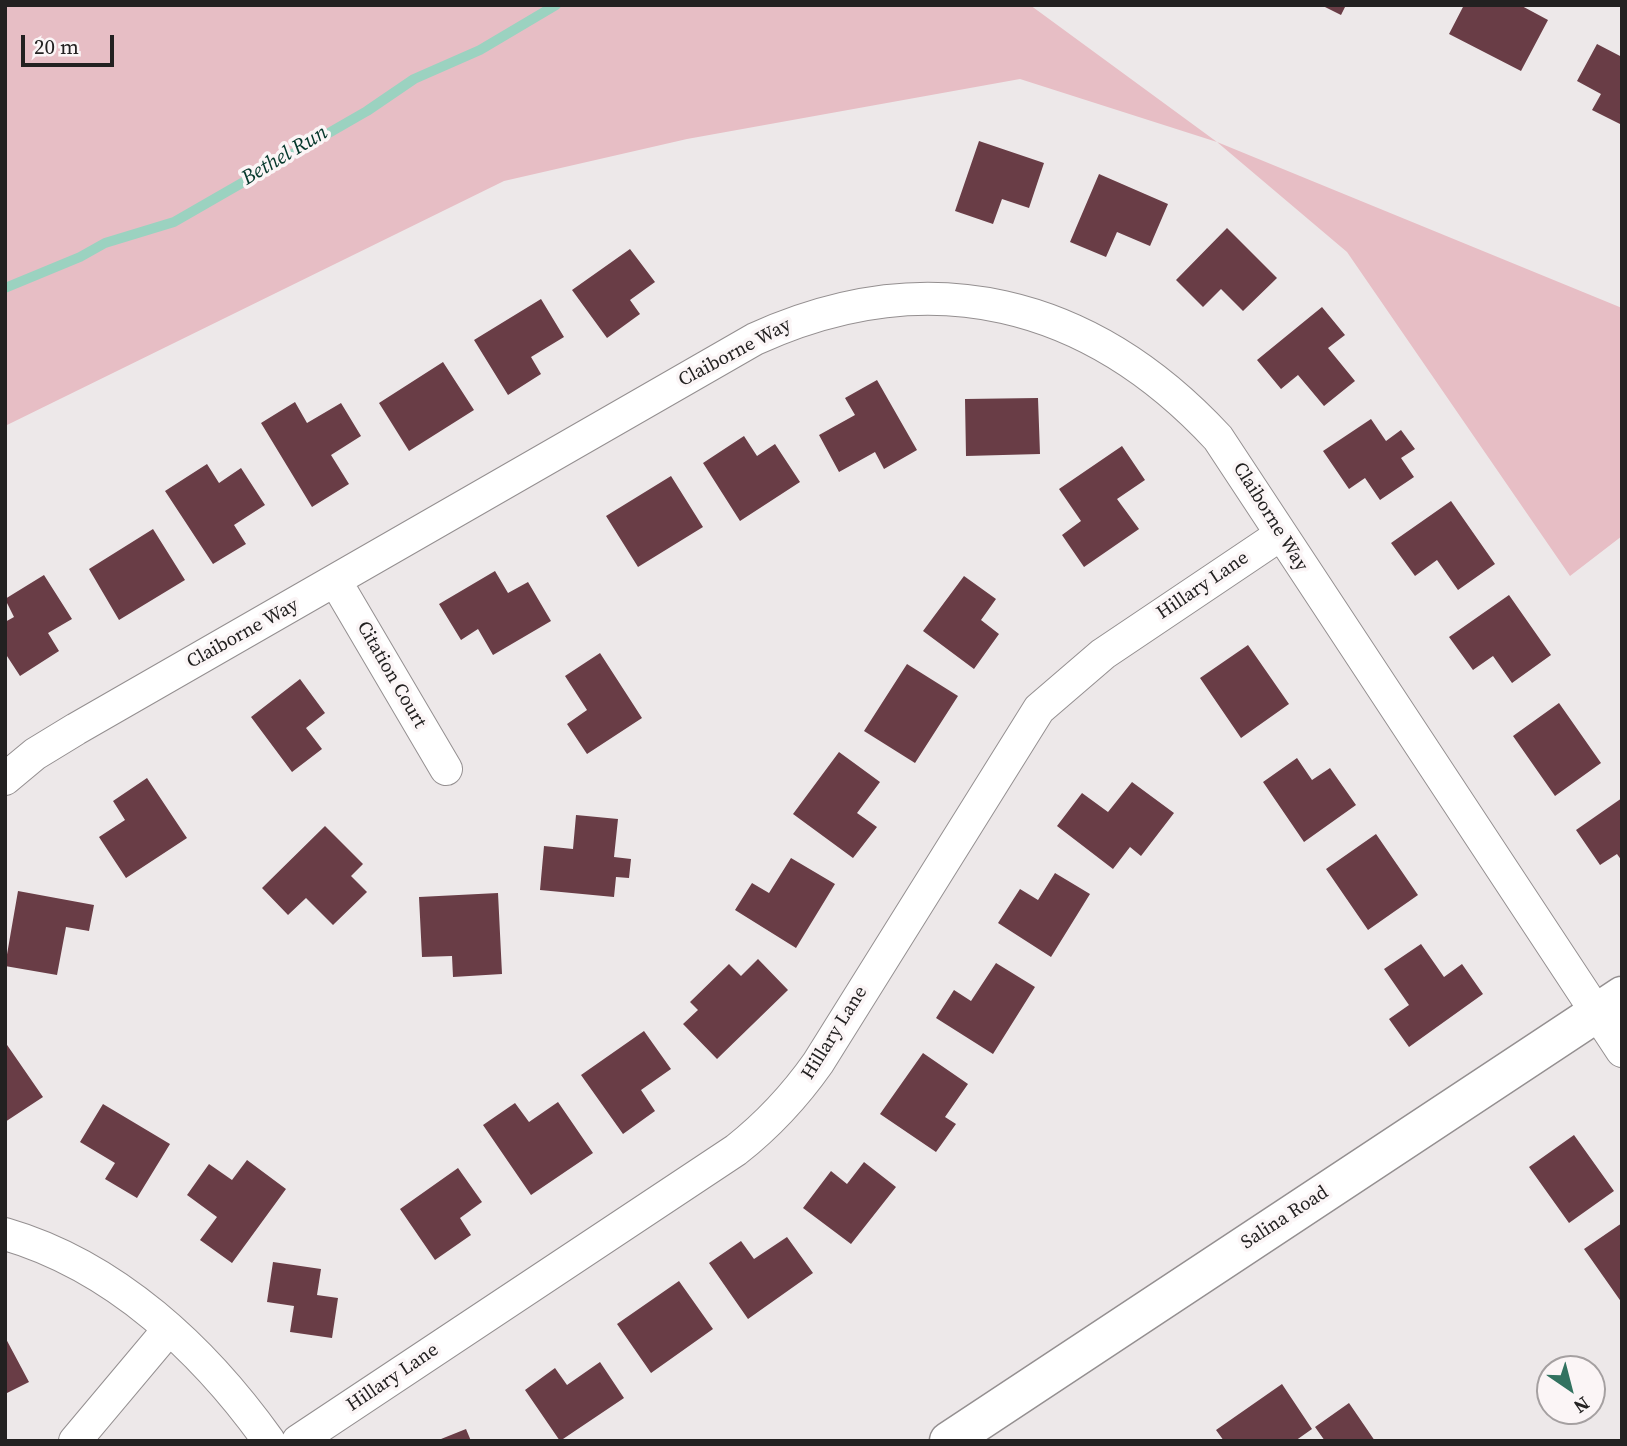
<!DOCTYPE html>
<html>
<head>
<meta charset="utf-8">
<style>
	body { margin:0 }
	#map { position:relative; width:1627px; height:1446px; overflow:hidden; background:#ede8e9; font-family:"Source Serif 4",serif }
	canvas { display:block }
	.frame { position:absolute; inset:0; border:7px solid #232121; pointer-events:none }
	.north { position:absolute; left:1536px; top:1355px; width:70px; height:70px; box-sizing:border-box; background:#fbf5f6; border:2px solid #a5a0a1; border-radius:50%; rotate:145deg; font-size:19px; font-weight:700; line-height:28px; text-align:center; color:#232121 }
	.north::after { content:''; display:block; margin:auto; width:24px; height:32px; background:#327260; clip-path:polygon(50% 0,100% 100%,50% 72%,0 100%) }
	.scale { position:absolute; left:21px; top:35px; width:93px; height:32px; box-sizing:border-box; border:4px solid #232121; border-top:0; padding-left:9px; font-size:21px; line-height:24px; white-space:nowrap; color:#232121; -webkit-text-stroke:5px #fbf5f6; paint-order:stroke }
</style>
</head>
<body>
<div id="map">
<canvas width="1627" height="1446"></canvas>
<div class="frame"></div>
<div class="north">N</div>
<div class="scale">20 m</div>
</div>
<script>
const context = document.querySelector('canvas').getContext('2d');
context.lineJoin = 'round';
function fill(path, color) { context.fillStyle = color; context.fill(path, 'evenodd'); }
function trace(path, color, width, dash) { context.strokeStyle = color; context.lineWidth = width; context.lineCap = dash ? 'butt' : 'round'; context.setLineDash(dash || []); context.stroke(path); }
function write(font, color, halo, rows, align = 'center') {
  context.font = font + ' "Source Serif 4",serif'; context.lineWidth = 7; context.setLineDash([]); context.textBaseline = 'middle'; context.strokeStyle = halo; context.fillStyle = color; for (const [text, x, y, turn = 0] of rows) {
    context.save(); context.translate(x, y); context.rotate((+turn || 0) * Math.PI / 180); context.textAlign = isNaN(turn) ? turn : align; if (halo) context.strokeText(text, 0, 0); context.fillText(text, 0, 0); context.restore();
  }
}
fill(new Path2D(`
	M5,5H1030L1217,142L1622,308V536L1570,576L1347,252L1217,142L1020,79L687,139L504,181L5,426Z`), '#e7bec5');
trace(new Path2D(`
	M5,288L80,257L105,243L174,222L367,111L414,79L480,50L556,5`), '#9bd2c0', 10);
fill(new Path2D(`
	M1321,5H1346L1341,15Z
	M1464,5H1520L1548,20L1521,71L1449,34Z
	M1597,44L1622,57V125L1592,110L1601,94L1577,81Z
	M979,141L1044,163L1029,208L1002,199L993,224L955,211Z
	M1099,174L1168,204L1150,246L1117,232L1106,257L1070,242Z
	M1227,228L1277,278L1243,311L1221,289L1203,307L1176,280Z
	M630,249L655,282L630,300L640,314L607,338L572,290Z
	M541,299L564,337L531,357L541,374L508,395L474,340Z
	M1322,307L1345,335L1328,348L1355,381L1324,406L1298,375L1281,389L1257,360Z
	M443,362L474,410L409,451L379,403Z
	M877,380L917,450L884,469L875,452L839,472L819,435L855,415L845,398Z
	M1038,398L1040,454L966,456L965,399Z
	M295,402L307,423L341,403L361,436L331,455L349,484L312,507L261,423Z
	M1371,419L1386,441L1401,430L1415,449L1401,458L1414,477L1380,500L1365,478L1349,489L1323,451Z
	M744,436L757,456L775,444L800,482L740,521L703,463Z
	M1122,446L1145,480L1117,499L1139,529L1084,567L1062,535L1081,521L1059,489Z
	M207,464L219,483L241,468L265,505L234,525L246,544L213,564L165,491Z
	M671,476L703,527L638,567L606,516Z
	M1451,501L1495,564L1458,590L1437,560L1415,576L1391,543Z
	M153,529L185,580L119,620L89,569Z
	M495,571L508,593L528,582L551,621L493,655L478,629L461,640L439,604Z
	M44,575L72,619L48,633L59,651L20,676L5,653V622L14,617L5,599Z
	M964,576L996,599L981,620L999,634L974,669L923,631Z
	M1509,595L1551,655L1512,683L1493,656L1473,670L1449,637Z
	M1248,645L1289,704L1241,738L1200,678Z
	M600,653L642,718L587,754L567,724L587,710L565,676Z
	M907,664L958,696L915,763L864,731Z
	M300,679L325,713L306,728L322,749L292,772L251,717Z
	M1559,703L1601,763L1555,796L1513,736Z
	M839,752L880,782L857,813L877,827L853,858L793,814Z
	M1297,758L1312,780L1330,768L1356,805L1304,842L1263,782Z
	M147,778L187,838L126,878L99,837L125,820L113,801Z
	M1132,782L1174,813L1141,856L1130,847L1113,869L1057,826L1082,793L1108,812Z
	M1622,798V861L1617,854L1600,865L1576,830Z
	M576,815L618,819L614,857L631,859L629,878L616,877L614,897L540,890L544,846L573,849Z
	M325,826L363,864L351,876L367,892L333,925L306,898L288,915L262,888Z
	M1376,834L1418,895L1368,930L1326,869Z
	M791,858L835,884L796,948L735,910L752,883L769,893Z
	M1055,873L1090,894L1051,957L998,923L1020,889L1038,900Z
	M18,891L94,905L89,931L66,927L57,975L5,966Z
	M498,893L502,974L453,977L452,956L422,957L419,897Z
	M1421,944L1444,977L1462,964L1483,994L1409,1047L1389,1019L1409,1005L1384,969Z
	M758,959L788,990L717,1059L683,1024L698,1010L690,1002L729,964L741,976Z
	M996,963L1035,987L993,1054L936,1018L954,990L971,1001Z
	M644,1031L671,1069L641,1090L655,1111L623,1134L581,1075Z
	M5,1042L43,1097L5,1122Z
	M923,1053L968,1084L945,1117L956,1124L936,1152L880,1114Z
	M558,1102L593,1153L531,1195L483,1125L515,1103L529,1122Z
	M103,1104L170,1144L137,1198L105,1179L115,1163L80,1142Z
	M1574,1135L1614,1191L1569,1223L1529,1167Z
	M247,1160L286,1189L232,1263L200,1240L217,1217L187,1195L209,1164L232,1180Z
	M864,1162L896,1187L851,1244L803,1208L831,1171L847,1184Z
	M458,1168L482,1202L460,1218L471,1235L435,1260L400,1209Z
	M1622,1223V1303L1584,1249Z
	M787,1237L813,1273L748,1319L709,1263L741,1241L754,1259Z
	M273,1262L321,1269L317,1295L338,1298L332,1338L290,1332L294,1306L267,1302Z
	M679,1281L713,1329L651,1373L617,1324Z
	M5,1337L29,1382L5,1394Z
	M600,1362L624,1398L560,1441L525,1390L555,1368L567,1385Z
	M1282,1384L1312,1429L1295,1441H1224L1216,1430Z
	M1349,1403L1375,1441H1325L1315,1427Z
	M466,1429L471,1441H436Z`), '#693d46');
const street = new Path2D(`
	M336,582L446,769
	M5,779L35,754L76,729L755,339C929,260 1090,300 1218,438L1622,1051
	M5,1234C115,1266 204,1350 269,1441
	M75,1441L169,1329
	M298,1441L736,1150C769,1124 794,1097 818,1063L1039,709L1103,654L1280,535`);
const secondary = new Path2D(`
	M949,1441L1622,996`);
trace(street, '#948f90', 34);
trace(secondary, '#948f90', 41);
trace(street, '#fff', 32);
trace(secondary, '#fff', 38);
write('19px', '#232121', '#fbf5f6', [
	["Claiborne Way",735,353,-28],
	["Claiborne Way",1270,517,58],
	["Hillary Lane",1203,586,-34],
	["Claiborne Way",243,634,-29],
	["Citation Court",391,675,60],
	["Hillary Lane",835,1033,-58],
	["Salina Road",1285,1218,-33],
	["Hillary Lane",393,1378,-34]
]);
write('italic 21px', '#04372b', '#fbf5f6', [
	["Bethel Run",285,156,-31]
]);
</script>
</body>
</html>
